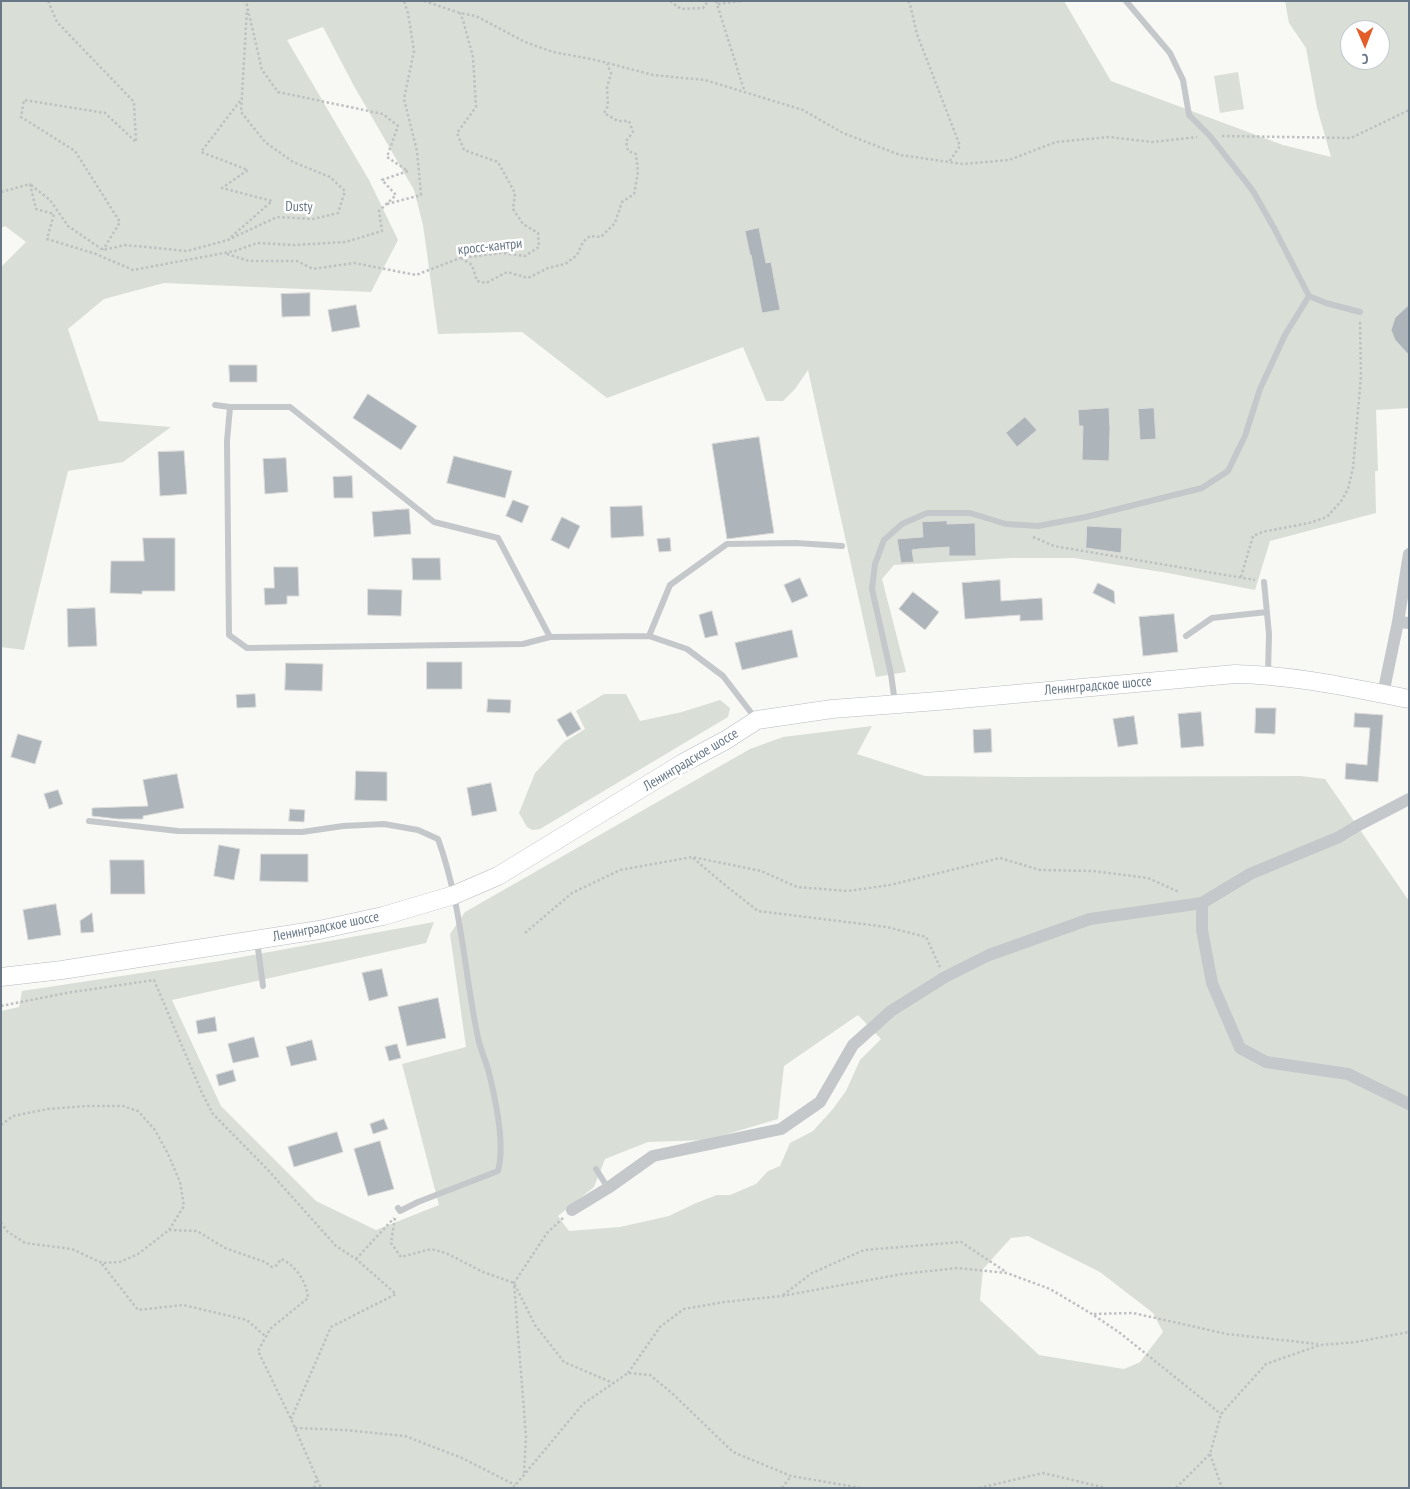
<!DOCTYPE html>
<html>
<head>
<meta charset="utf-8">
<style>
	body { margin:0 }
	#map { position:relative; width:1410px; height:1489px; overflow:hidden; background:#f8f8f5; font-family:"PT Sans Narrow",sans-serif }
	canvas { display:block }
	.frame { position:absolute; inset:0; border:2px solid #677786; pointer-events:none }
	.north { position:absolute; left:1340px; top:20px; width:50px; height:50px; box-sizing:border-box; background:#fff; border:1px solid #c2c9cf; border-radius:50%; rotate:179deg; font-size:14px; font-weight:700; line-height:20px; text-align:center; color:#677786 }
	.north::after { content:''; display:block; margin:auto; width:18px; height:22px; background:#e45d29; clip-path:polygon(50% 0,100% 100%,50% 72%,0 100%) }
</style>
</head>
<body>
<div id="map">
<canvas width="1410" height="1489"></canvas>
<div class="frame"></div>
<div class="north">С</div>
</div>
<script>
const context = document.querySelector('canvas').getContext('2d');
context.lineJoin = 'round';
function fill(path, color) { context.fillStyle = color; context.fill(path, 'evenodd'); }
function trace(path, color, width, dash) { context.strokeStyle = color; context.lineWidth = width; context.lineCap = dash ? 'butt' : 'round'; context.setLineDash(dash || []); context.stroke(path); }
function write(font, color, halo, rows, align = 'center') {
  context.font = font + ' "PT Sans Narrow",sans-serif'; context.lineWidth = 5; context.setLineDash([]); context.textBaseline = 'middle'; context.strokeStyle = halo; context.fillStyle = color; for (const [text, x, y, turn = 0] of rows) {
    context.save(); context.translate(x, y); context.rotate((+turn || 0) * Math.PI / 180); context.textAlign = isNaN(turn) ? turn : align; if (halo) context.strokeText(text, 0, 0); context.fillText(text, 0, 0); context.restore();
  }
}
fill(new Path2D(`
	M1,1H1064L1111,81L1283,145L1331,157L1317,108L1306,48L1289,23L1285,1H1409V408L1376,410L1378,471H1375L1376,513L1270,541L1255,590L1168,573L1074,558H1011L894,565L882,579L906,672L876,677L808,370L795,389L783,401H766L743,347L607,398L522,332L438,334L423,225L414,190L354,86L323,27L287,40L369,180L398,240L371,292L164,283L104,299L68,329L99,421L171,427L123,462L68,471L24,650L1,647V267L26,242L5,226L1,228ZM1350,30H1380V60H1350Z
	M1238,72L1244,109L1220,113L1214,76Z
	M604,694H626L640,721L682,712L720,700L730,708L728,717L540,829L532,830L527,827L519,813L535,773L564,742L585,729L576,711Z
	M872,726L857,754L925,776L1019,777L1301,776L1325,779L1409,901V1488H1V1011L19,1007L22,991L220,961L434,922L426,943L172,1000L221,1106L316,1201L376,1230L439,1205L402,1064L466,1047L450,934L465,912L750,749L783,737ZM858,1015L881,1039L860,1060L846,1091L832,1110L813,1131L790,1143L780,1166L768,1171L756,1184L730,1195H717L696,1203L669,1216L620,1227L569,1231L558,1216L594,1187L605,1159L648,1142L707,1140L778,1119L784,1066ZM1028,1236L1100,1272L1153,1313L1163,1332L1140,1362L1124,1369L1039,1355L980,1300L983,1269L1011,1238Z`), '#d9dfd6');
const building = new Path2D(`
	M759,228L766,263L771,262L780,310L762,313L751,255H750L745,231Z
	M310,293V316L282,317L281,294Z
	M356,305L360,327L332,332L328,310Z
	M1409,305V355L1395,340L1391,330L1395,318Z
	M229,365H257V382H230Z
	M368,394L417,426L401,450L353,418Z
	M1109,408L1110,429L1109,461L1082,460L1083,426H1079L1078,410Z
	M1154,408L1156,439L1140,440L1138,409Z
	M1025,417L1037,430L1017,447L1006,433Z
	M759,437L774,533L727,539L712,444Z
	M184,451L187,494L160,496L158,452Z
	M454,456L512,471L505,498L447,483Z
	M286,458L288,492L265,494L263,459Z
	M352,476L353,498H334L333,477Z
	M513,500L529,506L522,523L506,516Z
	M642,506L644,536L611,538L610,507Z
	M409,509L411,534L374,537L372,512Z
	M562,517L580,526L569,549L551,540Z
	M947,521V524L975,523L976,556H949V547L918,549L912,550L914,562L901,563L897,539L923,537L922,522Z
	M1087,526L1122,528L1121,553L1086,548Z
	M143,538H175V591H142V594L110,593L111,561H144Z
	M670,538L671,551L659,552L657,539Z
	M412,558H440L441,580H413Z
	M274,567H298L299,596H287V604L265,605L264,588H274Z
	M800,578L808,596L792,603L784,585Z
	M1000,580L1001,601L1042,598L1043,620L1020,621V615L965,619L962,583Z
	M1098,583L1114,591L1115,604L1093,593Z
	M368,589L402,590L401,616L368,615Z
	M913,592L939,612L925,630L899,609Z
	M95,608L97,646L68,647L67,609Z
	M712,611L718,635L705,638L699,615Z
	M1174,614L1178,652L1143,656L1139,617Z
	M792,630L798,657L742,670L735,643Z
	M427,662H462V689H427Z
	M286,663L323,664L322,691L285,690Z
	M255,694L256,707L237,708L236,695Z
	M488,699L511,700L510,713L487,712Z
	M1256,708H1276L1275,734L1255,733Z
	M571,712L581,729L567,737L557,720Z
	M1201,712L1204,746L1181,748L1178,714Z
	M1355,713L1383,715L1378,782L1345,779L1346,763L1367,765L1370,728L1354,727Z
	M1134,716L1138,744L1118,747L1113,719Z
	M991,729L992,752L974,753L973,730Z
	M18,734L42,741L35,764L11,757Z
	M356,771L387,772V801L355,800Z
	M177,774L184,808L143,816V819H118L92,816V808L148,806L143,780Z
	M491,783L497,811L472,816L467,788Z
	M58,790L63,804L49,809L44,794Z
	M290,809L305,810L304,822L289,821Z
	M219,845L240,849L234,880L214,876Z
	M261,854H308V882L260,881Z
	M110,860H144L145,894H111Z
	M56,904L61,935L28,940L23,910Z
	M92,913L94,932L81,933L80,921Z
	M382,969L388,996L369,1001L362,973Z
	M438,998L446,1038L407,1046L398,1007Z
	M215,1017L217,1031L198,1034L196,1021Z
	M254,1037L259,1057L233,1063L228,1044Z
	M312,1040L317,1060L291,1066L286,1047Z
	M397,1044L401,1058L389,1061L385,1047Z
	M233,1070L236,1081L219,1086L216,1075Z
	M384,1119L388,1129L373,1134L370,1124Z
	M337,1132L343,1152L294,1167L288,1147Z
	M380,1141L394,1189L368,1196L354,1149Z`);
fill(building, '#adb4ba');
trace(building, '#dadad8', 1);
const secondary = new Path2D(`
	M1,977L62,970L319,930L383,916L454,895L498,876L683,763L726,740L757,720L832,709L938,701L1235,674C1294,675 1351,688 1409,699`);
trace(secondary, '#b6bbc0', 19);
trace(new Path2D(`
	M48,1L57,22L134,102L136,142L105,113L24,100L21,117L75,151L120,222L103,250
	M424,1L460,13L476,16L525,42L553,52L596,60L653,75L705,80L803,110L843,133L900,155L963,164L1009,160L1056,142L1109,137L1152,142L1197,137
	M670,1L681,9L703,8L708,1
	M716,1L745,93
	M908,1L910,4L917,34L960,146L949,162
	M718,4L741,1
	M1222,136L1351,138L1409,110
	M31,185L50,200L68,226L103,250L125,245L187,251L228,240L277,217L313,219L338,213L345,191L330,177L293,162L265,142L241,112L247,9
	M1,192L30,184L36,209L54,214L47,239L96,254L133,270L235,251L257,243L294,245L346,242L382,231L379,211L396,195L382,180L408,171L387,157L398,126L383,114L278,92L262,70L246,1
	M387,204L421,195L417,151L404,99L414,51L408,13L404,1
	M231,237L272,201L222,188L248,170L201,152L240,101
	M227,254L249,261H297L313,269L354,263L416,275L460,258L502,253L525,256L539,247L538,233L523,224L513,209L515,193L498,162L464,150L457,133L476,107L473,57L463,20L460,13
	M461,258L472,265L477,281L486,283L507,272L528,278L548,268L565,264L577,255L583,242L590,236L601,237L615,223L622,202L634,194L638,172L636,154L628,151L626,141L633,132L629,121H618L604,113L608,106L607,88L611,73L607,64
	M1033,537L1054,546L1255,580
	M1241,577L1253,536L1262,532L1309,523L1327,517L1342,500L1348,489L1353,468L1361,376L1360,321
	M693,858L725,885L758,911L887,927L926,937L940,967
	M525,933L572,893L620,870L692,857L761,871L797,887L848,891L890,885L1000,858L1040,870L1093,871L1148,878L1179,892
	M1,1006L66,993L154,980L202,1093L213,1114L268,1170L336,1246L356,1259L396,1294L331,1327L291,1419
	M1,1125L13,1116L48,1109L86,1106H123L138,1111L155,1130L168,1154L180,1182L184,1206L169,1230L138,1254L120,1262L102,1263L72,1249L25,1243L8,1232L1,1223
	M395,1218L391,1243L401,1257L431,1249L446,1253L483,1272L514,1283L535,1325L564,1362L613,1383
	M169,1230L197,1231L225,1248L265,1262L272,1267L277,1265L281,1259C296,1265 307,1283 308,1298L270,1329L258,1351L291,1419L321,1488
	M356,1259L394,1218
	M102,1264L138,1310L183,1305L247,1320L265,1336
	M783,1295L812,1273L864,1250L961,1242L1006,1272
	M1094,1314L1133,1313L1227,1334L1318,1344
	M628,1373L660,1327L684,1309L724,1302L782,1296L902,1274L958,1268L1007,1273L1050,1289L1092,1314L1120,1333L1221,1414
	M295,1428L344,1430L405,1436L462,1458L515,1485
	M1210,1454L1222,1488
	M524,1473L526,1437L514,1283L547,1233L563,1218
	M314,1488L317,1477
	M513,1488L583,1404L628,1373L650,1375L673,1394L733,1452L791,1476L861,1488
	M782,1488L791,1476
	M979,1488L1043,1473L1106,1488
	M1176,1488L1210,1454L1221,1414L1266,1364L1320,1345L1356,1342L1409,1332`), '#bec0c2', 2.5, [2.5, 2.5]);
trace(new Path2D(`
	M1126,1L1170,53L1183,80L1189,115L1210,136L1253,191L1274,228L1309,296L1326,303L1360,312
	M215,405L230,407H290L434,522L498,538L550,637
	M230,407L227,441L229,635L247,648L523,644L550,637L649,636L687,649L723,676L756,719
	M1264,582L1269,634L1268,674
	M649,636L670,585L727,544L796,543L842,546
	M1186,636L1212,618L1267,612
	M895,703L891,674L872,589L875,564L884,540L902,524L927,513H970L1006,524L1038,526L1086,517L1202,488L1228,471L1245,436L1260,389L1285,335L1309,296
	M89,821L178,831L302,832L343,826L384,824L418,830L438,839C461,902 464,968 477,1033C479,1048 487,1062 490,1077C496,1102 505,1146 498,1171L418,1202L400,1211L398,1208
	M257,941L263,986
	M596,1169L608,1188`), '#c4c8cb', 6);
trace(new Path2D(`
	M1398,622L1409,554
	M1383,694L1398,622L1409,623
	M1409,799L1357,826L1339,837L1250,874L1202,903V930L1212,983L1240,1048L1266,1062L1348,1074L1409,1104
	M572,1210L608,1188L653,1156L781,1129L820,1102L853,1045L891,1011L945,977L989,955L1090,919L1202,903`), '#c4c8cb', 12);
trace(secondary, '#fff', 18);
write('14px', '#677786', '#fff', [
	["Dusty",299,207,1],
	["кросс-кантри",490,247,-6],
	["Ленинградское шоссе",1098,686,-5],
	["Ленинградское шоссе",691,760,-31],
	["Ленинградское шоссе",326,927,-11]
]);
</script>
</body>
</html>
